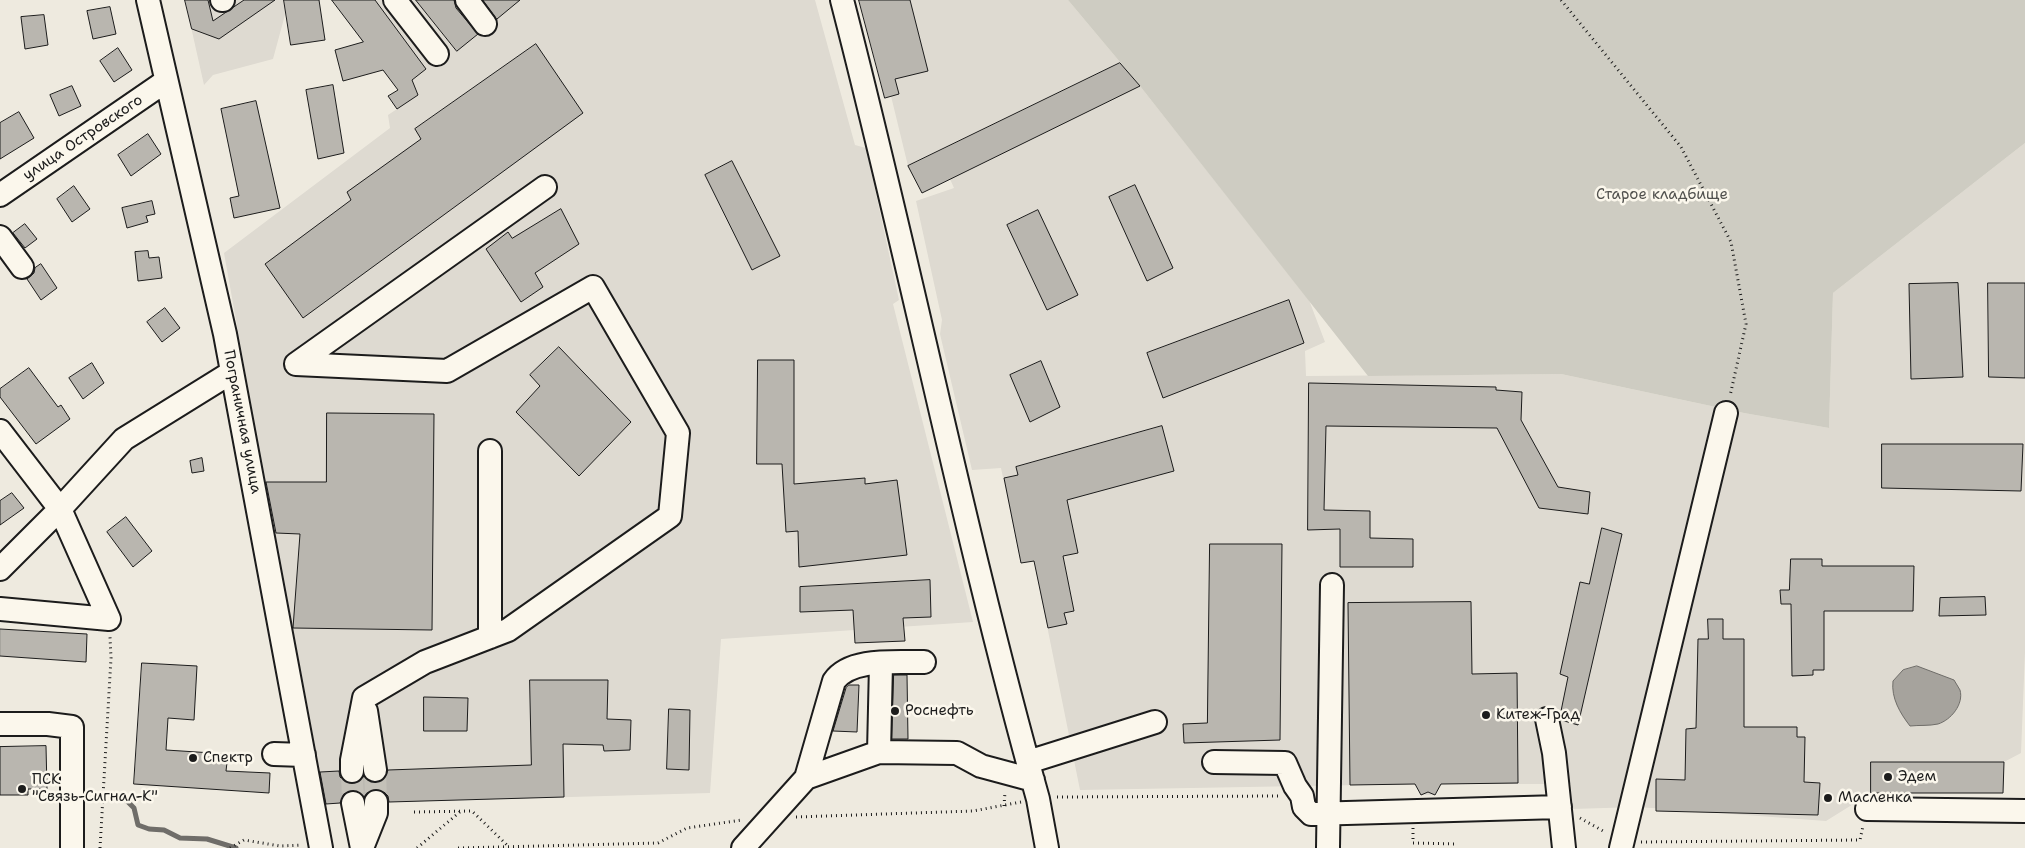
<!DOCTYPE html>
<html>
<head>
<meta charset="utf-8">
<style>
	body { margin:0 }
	canvas { display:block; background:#eeeadf }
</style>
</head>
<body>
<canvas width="2025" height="848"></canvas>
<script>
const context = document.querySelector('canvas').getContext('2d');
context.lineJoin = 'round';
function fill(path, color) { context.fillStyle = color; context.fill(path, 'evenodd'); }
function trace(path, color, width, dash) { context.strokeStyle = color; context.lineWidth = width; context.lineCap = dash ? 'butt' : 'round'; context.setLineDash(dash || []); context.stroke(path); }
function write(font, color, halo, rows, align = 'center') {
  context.font = font + ' "Shantell Sans",sans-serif'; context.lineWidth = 5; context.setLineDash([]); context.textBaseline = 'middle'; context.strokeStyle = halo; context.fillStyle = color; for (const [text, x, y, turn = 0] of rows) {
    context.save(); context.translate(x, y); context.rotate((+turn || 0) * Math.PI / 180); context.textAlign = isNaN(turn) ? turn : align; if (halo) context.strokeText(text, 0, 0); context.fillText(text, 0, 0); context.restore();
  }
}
fill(new Path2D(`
	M185,0H289L273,59L213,75L204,85Z
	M352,0H815L855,145L866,148L899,300L893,304L973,622L721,639L710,793L326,804L265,482L224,253L390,128L388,115L418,95L411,80Z
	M859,0H1068L1140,86L1309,300L1325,342L1305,351L1306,376L1561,374L1744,413L1829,428L1833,293L2025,143V652L2021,753L2004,762L2003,793H1871L1826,821L1638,807L1572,809L1571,784H1441L1435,795H1421L1415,784L1080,790L1034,561L1021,563L1001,468L972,470L940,334L942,320L916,201L954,188L950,179L922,193L908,166L891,96L885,98Z`), '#dedad1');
fill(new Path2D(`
	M1068,0H2025V143L1833,293L1829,428L1744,413L1561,374L1368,376L1140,86Z`), '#ceccc2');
const water = new Path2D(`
	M1917,666L1954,680C1956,683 1958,687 1960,690C1964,704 1951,720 1938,724C1929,726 1919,725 1910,726C1900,713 1891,698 1893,681L1903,670Z`);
fill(water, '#a6a39d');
trace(water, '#6f6d69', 1);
trace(new Path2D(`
	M122,796L134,808L138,825L149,829L164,830L180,838L207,839L236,848`), '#6f6d69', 5);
const building = new Path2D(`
	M185,0H208L213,21L244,0H275L219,39L192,29Z
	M284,0H319L325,40L291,45Z
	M332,0H375L426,69L412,80L418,95L397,109L388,96L398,90L383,70L343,81L335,50L363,42Z
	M416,0H454L456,8L478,34L457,51Z
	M483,0H520L497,19Z
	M859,0H910L928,71L895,79L899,94L885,98Z
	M110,7L116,34L93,39L87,11Z
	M44,15L48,45L25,49L21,17Z
	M536,44L583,113L303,318L265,264L351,200L347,192L421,139L415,129Z
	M118,48L132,70L114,82L100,61Z
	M1120,63L1140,86L922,193L908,166Z
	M333,85L344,153L318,159L306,90Z
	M72,86L81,106L59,116L50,95Z
	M256,101L280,208L234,218L230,198L239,196L221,109Z
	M19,112L34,138L0,159V123Z
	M148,134L161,154L131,176L118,155Z
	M732,161L780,256L752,270L705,175Z
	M1135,185L1173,268L1147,281L1109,197Z
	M74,186L90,209L72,222L57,199Z
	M152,201L155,214L146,216L148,222L127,228L122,208Z
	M561,209L579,244L535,273L543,287L521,302L486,249L508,232L512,238Z
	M1038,210L1078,295L1047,310L1007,225Z
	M25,224L37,239L25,248L13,233Z
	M148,251L149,258L159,257L162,278L138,281L135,252Z
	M41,264L57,288L41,300L27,279L34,273L35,268Z
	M1958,283L1963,377L1911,379L1909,284Z
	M1988,283H2025V378L1989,377Z
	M1289,300L1304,343L1163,398L1147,353Z
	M165,308L180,328L162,342L147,322Z
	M559,347L631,422L579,476L516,412L540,386L530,375Z
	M758,360H794V484L865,478V484L897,480L907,555L799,567L798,531L786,532L782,464H757Z
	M1041,361L1060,407L1030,422L1010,375Z
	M92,363L104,383L83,399L69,378Z
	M29,368L58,407L61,405L70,419L36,444L0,397V389Z
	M1309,383L1496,387V390L1522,392L1521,420L1558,487L1590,492L1588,514L1539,508L1497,428L1326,426L1324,510L1370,511V538L1413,539V567H1340V529L1308,530Z
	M327,413L434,414L432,630L293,628L300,534L276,533L266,482H326Z
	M1162,426L1174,471L1067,500L1078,553L1063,556L1074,611L1064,613L1067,624L1048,628L1034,561L1021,563L1004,478L1018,475L1016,467Z
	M1882,444H2023L2021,491L1882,488Z
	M202,458L204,471L192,473L190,461Z
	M12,493L24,508L0,525V501Z
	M126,517L152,551L133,567L107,532Z
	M1602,528L1622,534L1578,725L1561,720L1560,716L1568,677L1560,674L1580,582L1589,584Z
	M1210,544H1282L1280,740L1184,743L1183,724L1207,723Z
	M1791,559H1822V566H1914L1913,611H1824V670H1813V675L1792,676L1791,604H1781L1780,590H1789Z
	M930,580L931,617L903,618L905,641L855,643L853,610L800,612V587Z
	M1985,597L1986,615L1939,616L1940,598Z
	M1471,602L1472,674L1517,673L1518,783L1441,784L1435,795L1428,792L1421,795L1415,784L1350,785L1348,603Z
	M1708,619H1723V639H1744V727H1797V737H1805L1804,782L1820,783L1818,815L1656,811V779L1685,780L1686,729L1696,728L1698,639H1708Z
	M0,629L87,634L86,662L0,656Z
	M142,663L197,666L194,720L168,718L166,750L228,754L226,771L270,773L269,793L134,784Z
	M894,675H907L908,739H892Z
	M530,680H608L607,719L631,720L630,750L604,751L603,745L563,744L564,797L389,802L388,796L383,791L376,789L369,791L364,797L358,791L350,790L344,794L340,803L326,804L320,772L339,771L340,777L345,782L352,784L359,782L364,776L370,782L377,783L384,780L388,770L531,765Z
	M849,685H859L857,732L833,731L846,688Z
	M424,697L468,698L467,731H424Z
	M669,709L690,710L689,770L667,769Z
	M46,746L47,789H28V795H0V747Z
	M1871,762H2004L2003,793H1871Z`);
fill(building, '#b9b6af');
trace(building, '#1c1c1c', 1);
trace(new Path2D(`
	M375,770L376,802
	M352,771L353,803`), '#c4c1b8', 22, [22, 11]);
const minor = new Path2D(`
	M148,0L225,334L321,848
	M222,0H223
	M395,0L437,54
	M467,0L485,24
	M842,0C911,266 964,535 1038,799L1047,848
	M0,195L166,81
	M0,237L22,267
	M0,431L60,509L109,619L0,609
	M0,569L60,509L124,439L232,372
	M490,637V451
	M366,711L375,770
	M1547,719L1554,753L1564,848
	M0,724H48L72,727V848
	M879,752L881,664
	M274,754L304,755
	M1028,762L1155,722
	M1214,762L1285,763L1295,786L1302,796L1304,807L1311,814L1560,807
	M352,771V760L364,698L425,662L508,630L670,516L678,433L593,287L447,371L296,364L545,187
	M806,778L879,752L957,753L981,766L1033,780
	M353,803L362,848
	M1867,809L2025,811
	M362,848L376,813V802
	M743,848L806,778L834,681C851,657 897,663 924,662
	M1328,848L1332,585
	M1621,848L1726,413`);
trace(minor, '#1c1c1c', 26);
trace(new Path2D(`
	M1561,0L1681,147L1731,242L1746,324L1730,396
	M1057,797L1280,796
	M1004,806L1005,792
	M414,812L472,811L508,846
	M796,817L973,811L1021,802
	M1580,818L1605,832
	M1413,828V843L1457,844
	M1641,842L1860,840L1863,826
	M100,848L111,658L110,637
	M230,848L244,840L280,846L302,845
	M417,848L461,811
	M458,848L658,843L687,828L742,820`), '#1c1c1c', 3, [1, 4]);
trace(minor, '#fbf7ec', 22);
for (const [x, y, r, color] of [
	[895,711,5,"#1c1c1c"],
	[1486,715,5,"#1c1c1c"],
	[193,758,5,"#1c1c1c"],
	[1888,777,5,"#1c1c1c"],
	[22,789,5,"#1c1c1c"],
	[1828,798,5,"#1c1c1c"]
]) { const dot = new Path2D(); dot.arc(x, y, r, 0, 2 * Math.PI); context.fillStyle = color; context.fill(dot); trace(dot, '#fbf7ec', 2); }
write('15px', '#1c1c1c', '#fbf7ec', [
	["улица Островского",83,138,-34],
	["Пограничная улица",242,422,79]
]);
write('15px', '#51514e', '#fbf7ec', [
	["Старое кладбище",1662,195]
]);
write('15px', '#1c1c1c', '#fbf7ec', [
	["Роснефть",905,711],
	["Китеж-Град",1496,715],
	["Спектр",203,758],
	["Эдем",1898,777],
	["ПСК",32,780],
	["\"Связь-Сигнал-К\"",32,797],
	["Масленка",1838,798]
], 'left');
</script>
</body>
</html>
